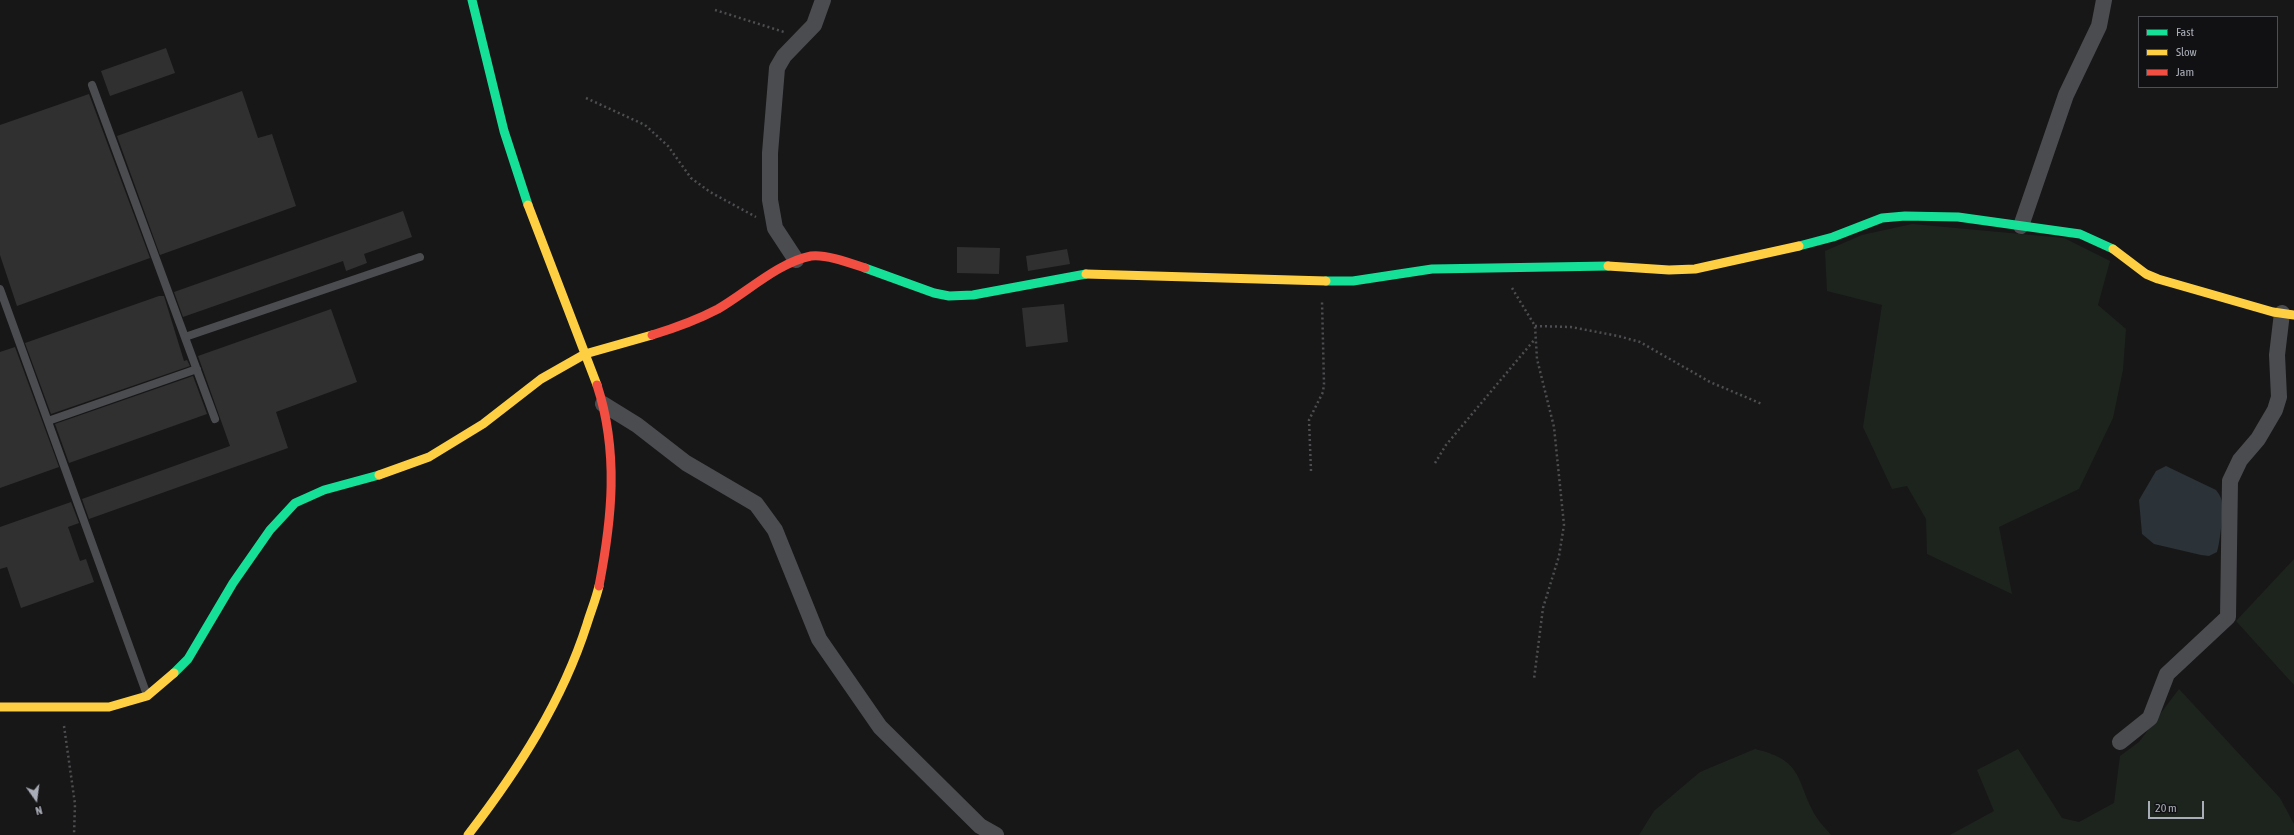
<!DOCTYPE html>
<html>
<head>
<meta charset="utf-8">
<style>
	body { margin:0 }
	#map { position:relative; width:2294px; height:835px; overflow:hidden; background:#171717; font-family:"Asap Condensed",sans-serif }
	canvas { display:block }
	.legend { position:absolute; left:2138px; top:16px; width:140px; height:72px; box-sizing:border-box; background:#111113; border:1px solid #4e4f55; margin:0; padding:5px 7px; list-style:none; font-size:12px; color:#a9adb7 }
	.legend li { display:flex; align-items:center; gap:8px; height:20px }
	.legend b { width:20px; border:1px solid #4e4f55 }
	.north { position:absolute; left:16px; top:779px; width:40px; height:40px; -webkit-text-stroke:3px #111113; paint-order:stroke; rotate:166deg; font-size:11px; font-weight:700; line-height:16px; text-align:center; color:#a9adb7 }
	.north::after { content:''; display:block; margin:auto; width:14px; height:18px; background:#a9adb7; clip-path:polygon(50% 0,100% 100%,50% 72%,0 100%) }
	.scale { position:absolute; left:2148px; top:801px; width:56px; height:18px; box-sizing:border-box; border:2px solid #a9adb7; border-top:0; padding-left:5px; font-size:12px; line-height:14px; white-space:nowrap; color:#a9adb7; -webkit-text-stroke:3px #111113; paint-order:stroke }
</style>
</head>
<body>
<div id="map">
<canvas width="2294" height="835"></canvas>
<ul class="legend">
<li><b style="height:5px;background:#16e098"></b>Fast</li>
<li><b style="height:5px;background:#ffcf43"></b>Slow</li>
<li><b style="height:5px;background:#f24e42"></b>Jam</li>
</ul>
<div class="north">N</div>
<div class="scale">20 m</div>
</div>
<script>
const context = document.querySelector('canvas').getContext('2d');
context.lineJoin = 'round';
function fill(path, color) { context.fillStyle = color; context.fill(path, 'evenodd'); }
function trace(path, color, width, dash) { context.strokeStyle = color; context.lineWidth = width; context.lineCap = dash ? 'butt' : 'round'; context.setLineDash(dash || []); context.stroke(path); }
fill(new Path2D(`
	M1912,224L2064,238L2110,261L2098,305L2126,329L2123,370L2113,418L2079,489L1999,527L2012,594L1927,554L1926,519L1907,486L1892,489L1863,427L1882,305L1827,291L1825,251L1862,235Z
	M2294,559V685L2236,621Z
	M2179,689L2280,798L2294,824V835H1950L1994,811L1977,770L2018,749L2062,818L2079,822L2114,803L2120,756L2139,742Z
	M1755,749C1806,761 1795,782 1817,818C1821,824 1827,830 1831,835H1639L1654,811L1700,772Z`), '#1d241e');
fill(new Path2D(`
	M2166,466L2216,490C2219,494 2222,498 2222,504C2223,515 2220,543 2217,552L2209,556L2201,555L2154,544L2142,534L2139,500L2156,471Z`), '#2b3238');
fill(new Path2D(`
	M166,48L175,73L110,96L101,71Z
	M242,91L258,138L272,134L296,206L160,255L117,136Z
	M89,94L150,258L17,306L0,255V125Z
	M403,211L412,237L364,254L367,263L346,271L343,261L183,317L174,292Z
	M957,247L1000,248L999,274L957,273Z
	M1067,249L1070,264L1028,271L1026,256Z
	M159,296H164L184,361L187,360L190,366L51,414L25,343Z
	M1064,304L1068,342L1026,347L1022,308Z
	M331,309L357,382L276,412L288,448L89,519L82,499L230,446L198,356Z
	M15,347L59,467L0,488V352Z
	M193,376L207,414L69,463L55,424Z
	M71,502L79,523L68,527L80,561L86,559L94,582L21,608L7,567L0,569V527Z`), '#303031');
trace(new Path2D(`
	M715,10L784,32
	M586,98L645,125L668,146L691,178L710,192L756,217
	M1512,288L1535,326L1537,359L1554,427L1564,525L1559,556L1543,608L1534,679
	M1535,326L1571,327L1618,336L1640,342L1710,382L1762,404
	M1435,463L1446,445L1535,339
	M1311,471L1309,420L1323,392L1324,384L1322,301
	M64,726L75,804L74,835`), '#4d4e51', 2.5, [2, 3]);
trace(new Path2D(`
	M92,85L215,419
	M0,289L147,695
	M185,337L420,257
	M48,421L197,369`), '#4b4c50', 8);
trace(new Path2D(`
	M2021,226L2066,95L2099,26L2104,0
	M796,260L775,228L770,200V153L777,68L784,56L814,25L823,0
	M603,404L637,425L686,463L756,504L775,530L819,639L880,727L980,826L996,835
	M2120,742L2150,718L2167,674L2228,617L2230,481L2240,460L2258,439L2275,410L2279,397L2277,355L2282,313`), '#4b4c50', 16);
trace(new Path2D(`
	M472,0L504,131L528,205
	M1799,246L1833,237L1882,218L1905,216L1958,217L2080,234L2113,249
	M865,268L934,293L949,296L973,295L1086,274
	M1326,281H1353L1432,269L1608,266
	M174,673L188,659L233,583L270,530L295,503L324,490L379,475`), '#16e098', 9);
trace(new Path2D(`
	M528,205L597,385
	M2113,249L2146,274L2158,279L2273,312L2294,315
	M1608,266L1669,270L1695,269L1799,246
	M1086,274L1326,281
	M379,475L429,457L483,424L541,379L585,354L652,335
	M0,707H109L147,696L174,673
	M468,835C518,770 562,702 587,624C591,611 596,599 599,586`), '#ffcf43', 9);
trace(new Path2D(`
	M652,335C675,328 697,320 718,309C746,293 779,262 811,256C826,254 850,263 865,268
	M597,385C619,452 612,519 599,586`), '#f24e42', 9);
</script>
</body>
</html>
